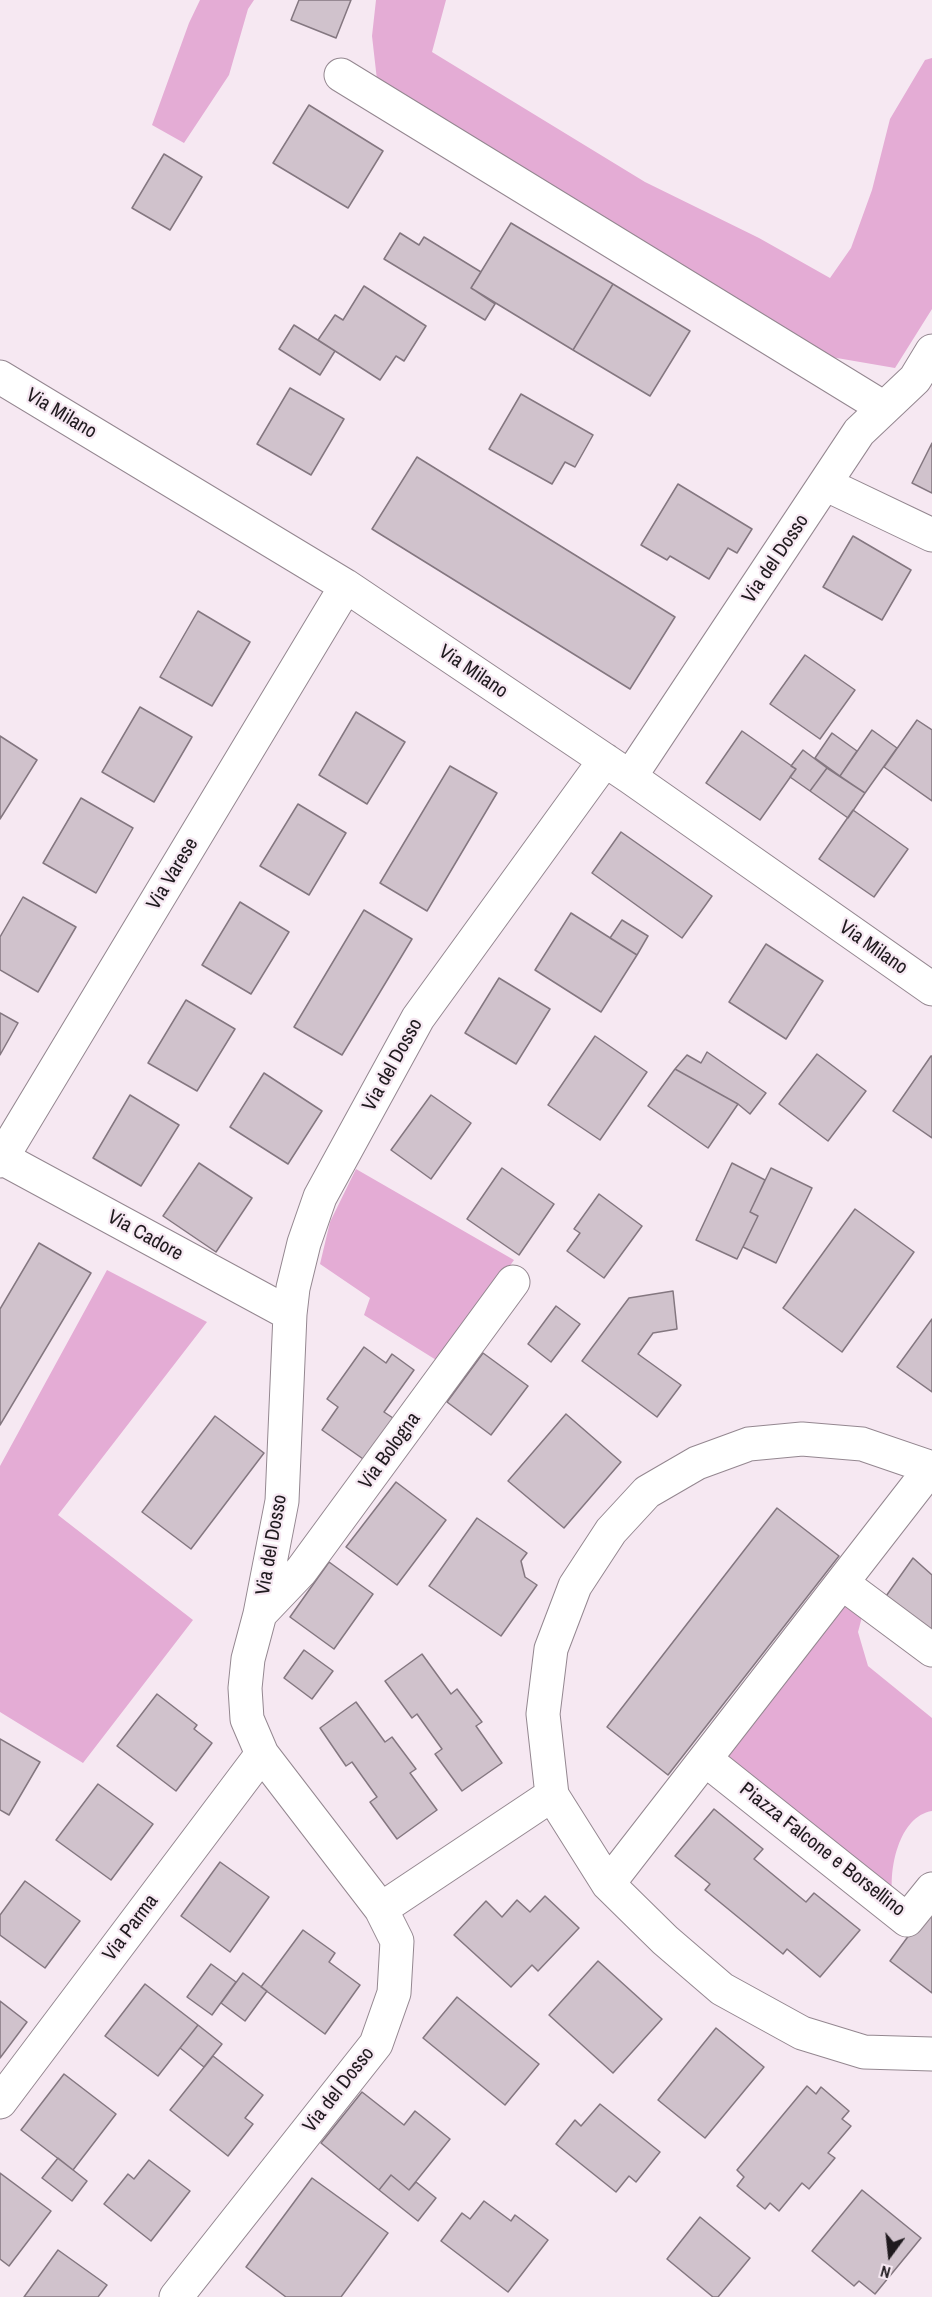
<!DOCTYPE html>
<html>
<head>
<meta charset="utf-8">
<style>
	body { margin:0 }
	#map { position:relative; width:932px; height:2297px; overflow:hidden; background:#f6e8f2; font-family:"Archivo Narrow",sans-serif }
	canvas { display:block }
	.north { position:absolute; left:860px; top:2225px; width:60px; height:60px; -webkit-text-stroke:4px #f6e8f2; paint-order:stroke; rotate:195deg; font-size:16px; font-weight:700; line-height:24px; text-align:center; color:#1f1a1e }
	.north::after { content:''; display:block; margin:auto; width:21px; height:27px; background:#1f1a1e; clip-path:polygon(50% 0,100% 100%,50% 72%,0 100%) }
</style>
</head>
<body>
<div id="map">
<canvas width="932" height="2297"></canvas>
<div class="north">N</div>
</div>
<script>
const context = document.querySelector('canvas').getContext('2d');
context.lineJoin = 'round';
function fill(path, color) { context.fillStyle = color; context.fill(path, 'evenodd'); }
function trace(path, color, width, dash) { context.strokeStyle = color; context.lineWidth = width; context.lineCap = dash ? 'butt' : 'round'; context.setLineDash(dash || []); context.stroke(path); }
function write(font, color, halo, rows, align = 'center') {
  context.font = font + ' "Archivo Narrow",sans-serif'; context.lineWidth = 4.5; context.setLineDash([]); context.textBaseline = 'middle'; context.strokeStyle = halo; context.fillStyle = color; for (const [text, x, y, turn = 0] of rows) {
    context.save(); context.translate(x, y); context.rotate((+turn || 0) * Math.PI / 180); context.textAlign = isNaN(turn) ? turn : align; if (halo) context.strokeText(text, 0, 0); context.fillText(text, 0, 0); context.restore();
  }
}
fill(new Path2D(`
	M200,0H254L248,9L229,75L184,143L152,125L189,23Z
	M376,0H446L432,52L645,182L759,238L830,278L851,248L872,190L890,119L925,60L932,58V309L895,368L831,357L377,80L372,36Z
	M356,1169L514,1260L441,1363L364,1315L370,1298L320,1264L330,1222Z
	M107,1270L207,1322L58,1515L193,1620L83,1763L0,1712V1466Z
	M840,1598L862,1617L858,1632L868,1666L932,1718V1811C899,1816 888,1870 893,1898L718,1758Z`), '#e4acd5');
const building = new Path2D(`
	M299,0H351L336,38L291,20Z
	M309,105L383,151L348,208L273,163Z
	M164,154L202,177L170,230L132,208Z
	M511,223L613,284L573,350L471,288Z
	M400,233L419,245L424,237L481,272L471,288L495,304L485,320L384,259Z
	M613,284L690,331L650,396L573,350Z
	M364,286L426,326L404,361L396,356L380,380L318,340L335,315L343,320Z
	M294,325L335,351L320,375L279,349Z
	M290,388L344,419L311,475L257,444Z
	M521,394L593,435L575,467L565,462L552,484L489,449Z
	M932,443V493L912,483Z
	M417,457L675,617L630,689L372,529Z
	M678,484L752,529L737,553L728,548L709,579L670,556L667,560L641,545Z
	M853,536L911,570L882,620L823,587Z
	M198,611L250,642L212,706L160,677Z
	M805,655L855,690L820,739L770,704Z
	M140,707L192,737L154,802L102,772Z
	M356,712L405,742L367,804L319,775Z
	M917,720L932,730V801L884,767Z
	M872,730L897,748L865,793L840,776Z
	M742,731L796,769L760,820L706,783Z
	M832,733L857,751L840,776L815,758Z
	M0,736L37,760L0,819Z
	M803,750L827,768L810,791L790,777L796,769L791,766Z
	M450,766L497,793L427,911L380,883Z
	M827,768L865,793L848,818L810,791Z
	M81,798L133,828L96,893L43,863Z
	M298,804L346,833L309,895L260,866Z
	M853,810L908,849L874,897L819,859Z
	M621,832L712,896L682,938L592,873Z
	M23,897L76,927L38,992L0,970V937Z
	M240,902L289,932L251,994L202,965Z
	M364,910L412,939L342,1055L294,1027Z
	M571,913L637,955L601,1012L535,970Z
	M622,920L648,936L637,955L610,938Z
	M766,944L823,981L786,1039L729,1002Z
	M499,978L550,1009L516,1064L465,1033Z
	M186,1000L235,1029L197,1091L148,1063Z
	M0,1013L18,1023L0,1055Z
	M595,1036L647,1072L600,1140L548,1105Z
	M707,1052L766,1093L750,1114L738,1104L675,1069L687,1055L701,1063Z
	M817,1054L866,1091L828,1141L779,1104Z
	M931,1056H932V1138L893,1111Z
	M675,1069L738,1104L708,1148L648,1106Z
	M264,1073L322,1111L288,1164L230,1127Z
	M130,1095L179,1125L141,1186L93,1158Z
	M431,1095L471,1123L431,1179L391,1150Z
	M199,1163L252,1198L216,1252L163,1216Z
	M732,1163L765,1180L750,1212L758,1216L737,1259L696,1240Z
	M502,1168L554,1204L519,1255L467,1219Z
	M771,1168L812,1188L776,1263L743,1247L758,1216L750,1212Z
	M599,1194L642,1226L604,1278L567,1251L580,1233L574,1229Z
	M855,1209L914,1252L842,1352L783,1308Z
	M39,1243L91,1273L0,1425V1309Z
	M673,1291L677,1329L653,1333L638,1354L681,1385L657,1417L582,1361L629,1298Z
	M556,1306L580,1324L551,1362L528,1344Z
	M932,1319V1392L897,1367Z
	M364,1347L386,1363L392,1354L414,1370L384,1412L396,1420L366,1461L322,1430L338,1407L327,1399Z
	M483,1353L528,1386L491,1435L447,1402Z
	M566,1414L621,1462L564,1528L508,1481Z
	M215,1416L264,1453L191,1549L142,1512Z
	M396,1482L446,1520L397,1585L346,1547Z
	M777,1508L839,1556L668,1775L607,1727Z
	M477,1518L527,1553L521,1561L525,1577L537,1585L501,1636L429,1586Z
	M913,1558L932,1575V1636L884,1599Z
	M329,1562L373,1594L334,1649L290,1617Z
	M304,1650L333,1671L312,1699L284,1678Z
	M422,1654L451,1694L457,1689L482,1722L476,1726L502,1763L462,1791L435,1754L442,1749L417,1714L412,1718L385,1681Z
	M157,1694L197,1725L194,1729L212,1743L176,1791L117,1746Z
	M356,1702L385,1742L392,1737L416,1769L410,1773L437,1810L397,1839L370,1802L377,1797L352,1762L346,1766L320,1728Z
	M0,1739L40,1762L9,1815L0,1810Z
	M98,1784L153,1824L111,1880L56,1840Z
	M714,1809L763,1849L754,1859L806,1902L814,1893L860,1930L820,1977L787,1949L783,1954L705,1890L710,1884L675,1856Z
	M220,1862L269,1897L230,1952L181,1916Z
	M25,1881L80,1921L45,1968L0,1935V1915Z
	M545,1896L579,1928L538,1971L532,1965L511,1987L454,1935L486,1901L502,1917L517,1900L530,1912Z
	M932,1904V1993L890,1961Z
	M303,1930L335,1953L329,1962L360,1985L325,2034L261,1987Z
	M598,1961L662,2019L613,2073L549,2015Z
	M211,1964L236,1982L212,2015L187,1997Z
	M243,1973L267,1991L245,2021L221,2003Z
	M145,1984L198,2025L158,2076L105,2036Z
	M457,1997L539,2064L505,2105L423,2038Z
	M0,2001L27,2022L0,2058Z
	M198,2025L222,2044L204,2067L180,2048Z
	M716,2028L764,2067L705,2138L658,2100Z
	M213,2056L263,2095L245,2118L253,2124L228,2156L170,2110Z
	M64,2074L116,2114L73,2170L21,2130Z
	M807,2086L816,2094L821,2087L849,2111L842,2119L851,2126L828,2153L835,2158L809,2189L802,2183L779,2211L770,2203L765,2209L737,2186L744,2177L737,2170Z
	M362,2092L404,2125L415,2111L450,2139L409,2190L391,2175L379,2190L321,2143Z
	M600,2104L660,2152L636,2182L629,2176L616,2192L556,2144L575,2120L581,2126Z
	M58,2158L87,2181L72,2201L42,2178Z
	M149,2160L190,2191L151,2241L104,2204L128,2174L134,2179Z
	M0,2173L51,2211L9,2266L0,2259Z
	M391,2175L409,2190L416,2182L436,2198L418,2221L379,2190Z
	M312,2178L388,2233L341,2297H286L246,2267Z
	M862,2190L921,2238L875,2294L859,2281L854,2286L812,2251Z
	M484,2201L511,2221L515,2215L548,2240L508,2292L441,2241L462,2213L470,2219Z
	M700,2217L750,2258L718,2297H713L667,2259Z
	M58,2250L107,2285L98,2297H24Z`);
fill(building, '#d0c2cc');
trace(building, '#847780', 1.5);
const minor = new Path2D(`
	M341,75L884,408
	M0,377L346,586L630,777L932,989
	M825,484L932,535
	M630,777L859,432L915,379L932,351
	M0,1157L290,1314
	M0,1161L346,586
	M932,1468L862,1444L802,1439L749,1444L697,1463L647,1492L611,1531L575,1586L551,1649L543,1714L552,1795L608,1884L665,1940L722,1989L802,2033L864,2052L932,2054
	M842,1583L932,1650
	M260,1614L301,1571L513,1282
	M706,1760L907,1920L932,1889
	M608,1884L931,1468
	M381,1909L552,1795
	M0,2102L262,1754
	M176,2297L376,2044L394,1993L397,1941L381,1909L262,1754L247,1719L245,1688L248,1659L260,1614L282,1501L290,1314L293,1288L304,1243L320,1197L418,1018L605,760`);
trace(minor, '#948790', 35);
trace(minor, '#fff', 33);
write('20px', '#1f1a1e', '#f6e8f2', [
	["Via Milano",61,414,31],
	["Via del Dosso",776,559,-56],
	["Via Milano",473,672,34],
	["Via Varese",173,874,-59],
	["Via Milano",873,948,35],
	["Via del Dosso",393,1065,-61],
	["Via Cadore",145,1236,29],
	["Via Bologna",390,1451,-54],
	["Via del Dosso",272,1545,-80],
	["Piazza Falcone e Borsellino",822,1850,38],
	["Via Parma",131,1928,-53],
	["Via del Dosso",339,2090,-52]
]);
</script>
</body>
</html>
